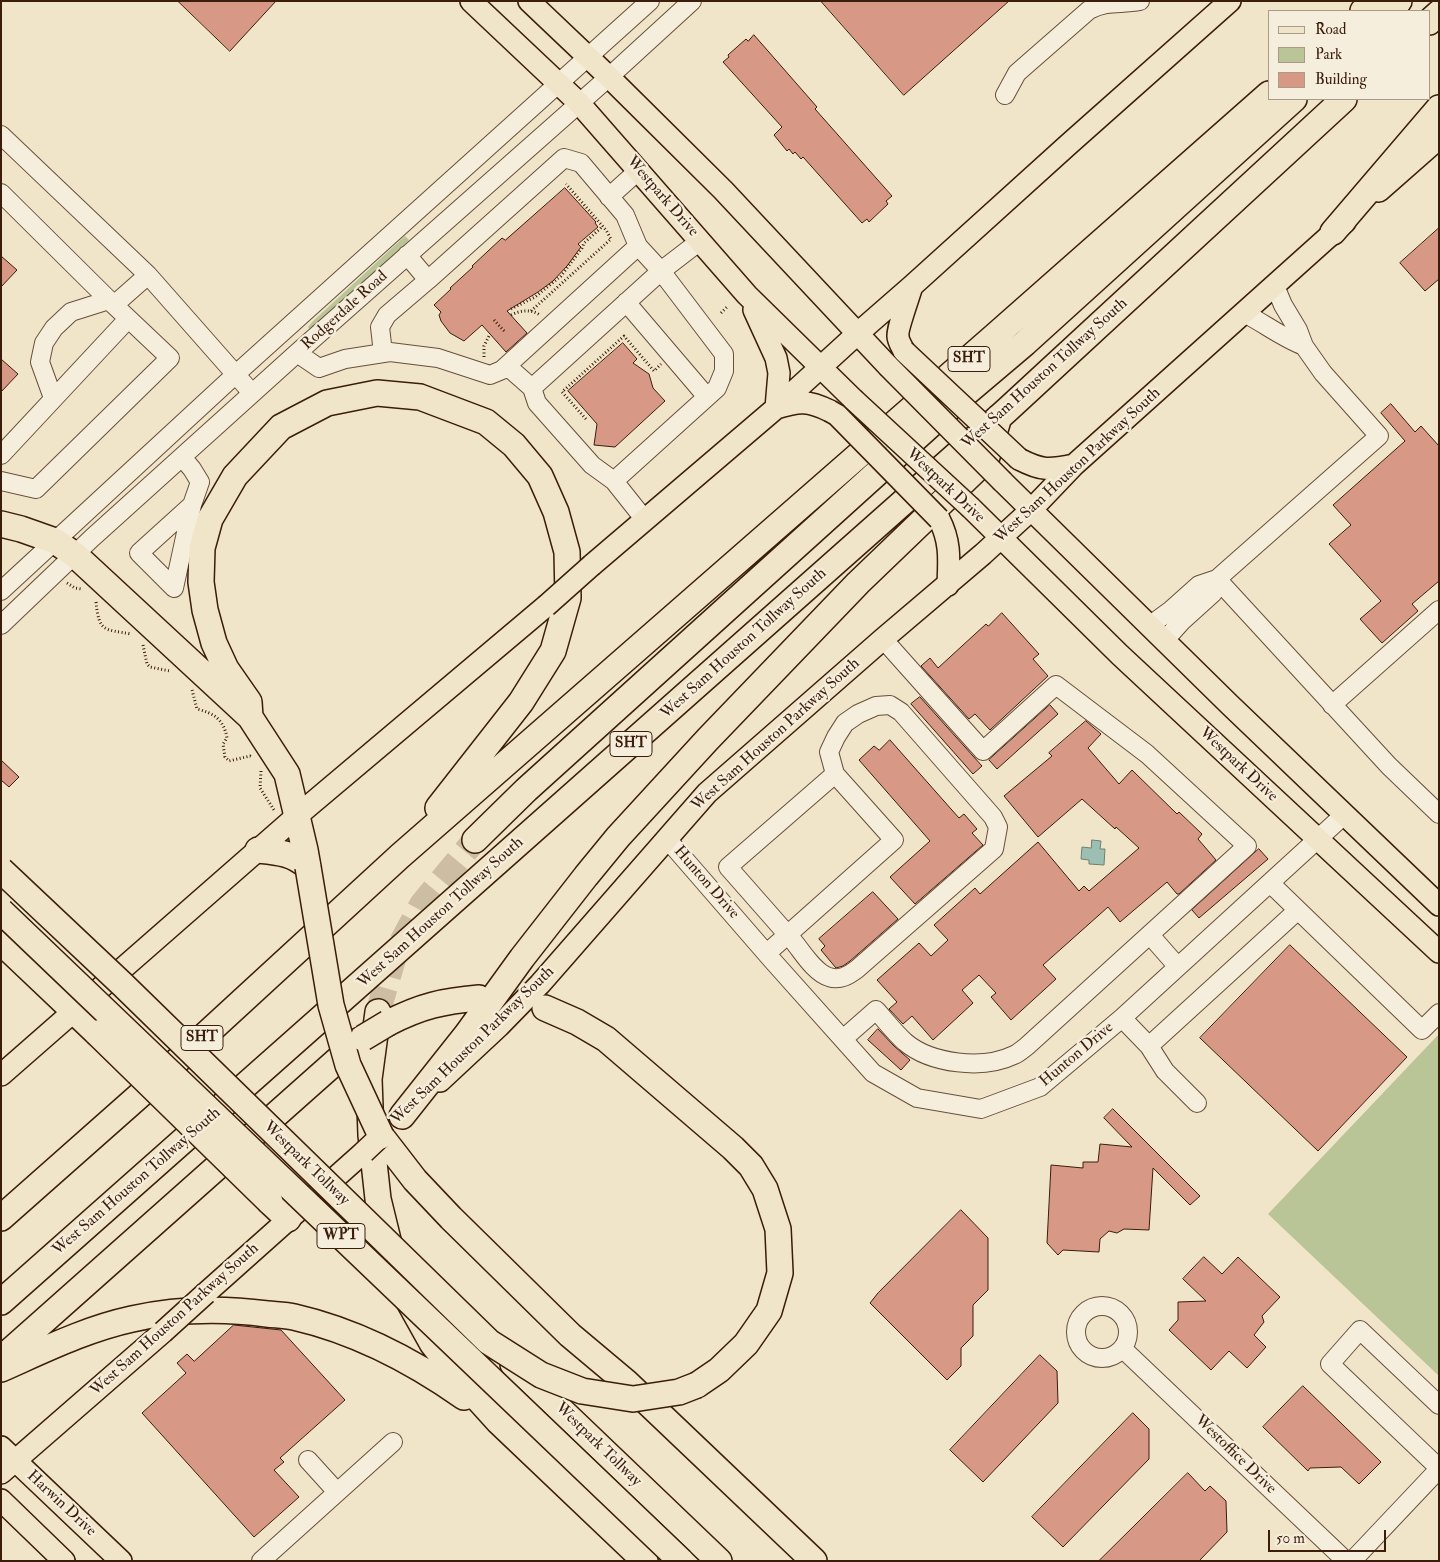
<!DOCTYPE html>
<html>
<head>
<meta charset="utf-8">
<style>
	body { margin:0 }
	#map { position:relative; width:1440px; height:1562px; overflow:hidden; background:#f1e5c9; font-family:"IM FELL Double Pica",serif }
	canvas { display:block }
	.frame { position:absolute; inset:0; border:2px solid #3a1d0a; pointer-events:none }
	.legend { position:absolute; left:1268px; top:10px; width:162px; height:90px; box-sizing:border-box; background:#f6eedc; border:1px solid #ab9a88; margin:0; padding:6px 9px; list-style:none; font-size:15px; color:#3a1d0a }
	.legend li { display:flex; align-items:center; gap:10px; height:25px }
	.legend b { width:25px; border:1px solid #ab9a88 }
	.scale { position:absolute; left:1268px; top:1530px; width:118px; height:22px; box-sizing:border-box; border:2px solid #3a1d0a; border-top:0; padding-left:6px; font-size:15px; line-height:18px; white-space:nowrap; color:#3a1d0a; -webkit-text-stroke:4px #f6eedc; paint-order:stroke }
</style>
</head>
<body>
<div id="map">
<canvas width="1440" height="1562"></canvas>
<div class="frame"></div>
<ul class="legend">
<li><b style="height:6px;background:#f1e5c9"></b>Road</li>
<li><b style="height:14px;background:#b9c597"></b>Park</li>
<li><b style="height:14px;background:#d89886"></b>Building</li>
</ul>
<div class="scale">50 m</div>
</div>
<script>
const context = document.querySelector('canvas').getContext('2d');
context.lineJoin = 'round';
function fill(path, color) { context.fillStyle = color; context.fill(path, 'evenodd'); }
function trace(path, color, width, dash) { context.strokeStyle = color; context.lineWidth = width; context.lineCap = dash ? 'butt' : 'round'; context.setLineDash(dash || []); context.stroke(path); }
function write(font, color, halo, rows, align = 'center') {
  context.font = font + ' "IM FELL Double Pica",serif'; context.lineWidth = 4.5; context.setLineDash([]); context.textBaseline = 'middle'; context.strokeStyle = halo; context.fillStyle = color; for (const [text, x, y, turn = 0] of rows) {
    context.save(); context.translate(x, y); context.rotate((+turn || 0) * Math.PI / 180); context.textAlign = isNaN(turn) ? turn : align; if (halo) context.strokeText(text, 0, 0); context.fillText(text, 0, 0); context.restore();
  }
}
fill(new Path2D(`
	M405,236L409,240L387,265L311,331L308,327L312,322Z
	M1439,1034V1376L1268,1214Z`), '#b9c597');
const water = new Path2D(`
	M1092,840L1101,841L1100,849H1105L1104,865L1089,864V860L1081,859L1082,847L1091,848Z`);
fill(water, '#9bbfb2');
trace(water, '#747e6f', 1);
const building = new Path2D(`
	M178,1H276L230,51Z
	M821,1H1009L904,95Z
	M754,35L817,107L815,109L892,196L886,201L888,204L869,222L867,219L862,223L803,157L801,159L795,152L793,154L789,149L787,151L774,135L782,127L723,62L729,57L728,55L746,39L748,41Z
	M565,188L596,222L595,223L598,227L578,244L581,247L578,251L567,266L553,281L538,292L507,311L527,333L506,352L482,325L464,341L450,333L441,321L439,315L441,312L434,305L451,289L450,288L473,267L472,266L502,238L505,240Z
	M1439,228V279L1425,291L1400,263Z
	M1,256L17,270L1,287Z
	M623,343L637,359L633,363L649,374L653,388L665,401L615,447L594,445L597,424L568,391Z
	M1,359L18,374L1,392Z
	M1391,404L1415,432L1421,426L1439,446V581L1412,604L1418,611L1382,643L1360,619L1381,601L1329,544L1351,525L1333,505L1405,441L1381,413Z
	M1002,613L1039,654L1033,659L1048,676L990,730L975,714L969,719L921,666L930,658L938,668L986,624L988,626Z
	M920,697L982,766L973,774L911,704Z
	M1050,705L1058,714L997,769L989,760Z
	M1086,721L1101,734L1088,748L1119,784L1132,770L1177,814L1179,812L1202,834L1198,839L1216,860L1179,894H1177L1167,882L1120,922L1108,907L1043,965L1056,979L1011,1020L991,997L996,993L979,975L962,990L973,1003L933,1040L912,1016L903,1024L889,1009L897,1002L877,980L919,943L931,956L948,940L934,925L975,888L980,894L1038,842L1079,891L1084,886L1089,891L1139,848L1116,827L1115,829L1082,799L1038,837L1004,796L1052,756L1049,753Z
	M890,740L959,818L964,814L977,829L972,833L983,845L915,904L890,877L930,841L859,760L874,746L879,750Z
	M1,760L19,777L9,787L1,780Z
	M1259,849L1268,859L1199,918L1192,910Z
	M873,892L898,919L850,961L843,966L836,968L821,950L825,946L819,939Z
	M1290,945L1407,1057L1318,1151L1200,1038Z
	M878,1029L894,1046L910,1060L901,1070L868,1040Z
	M1113,1109L1200,1196L1190,1205L1153,1168L1149,1230L1124,1229L1117,1233L1109,1231L1100,1239L1099,1252L1063,1250L1058,1255L1047,1243L1051,1165L1083,1168V1162H1098L1100,1144L1132,1147L1104,1118Z
	M961,1210L988,1238V1290L973,1305V1336L961,1348V1366L947,1380L870,1303L878,1293Z
	M1204,1257L1222,1274L1238,1257L1280,1297L1262,1316L1264,1322L1254,1335L1266,1347L1247,1368L1229,1351L1211,1370L1169,1330L1178,1320V1302L1206,1301L1183,1279Z
	M234,1325L281,1330L345,1400L280,1458L284,1462L274,1470L299,1497L254,1537L142,1413L186,1373L177,1363L187,1354L194,1361Z
	M1040,1355L1057,1371L1058,1403L983,1482L950,1450Z
	M1303,1386L1381,1462L1359,1484L1341,1467L1310,1468L1308,1471L1263,1427Z
	M1133,1413L1149,1429V1459L1063,1547L1032,1517Z
	M1188,1473L1205,1491L1210,1486L1226,1501L1227,1532L1199,1561H1099Z`);
fill(building, '#d89886');
trace(building, '#3a1d0a', 1);
trace(new Path2D(`
	M378,1012L395,954L422,904L475,840`), '#ccbda3', 25, [25, 12]);
const minor = new Path2D(`
	M1005,95L1017,73L1089,10C1109,0 1120,5 1140,1
	M1,135L148,275
	M1,193L114,305
	M609,197L639,170
	M638,246L661,271L724,354V371L717,388L614,481L645,520
	M626,302L707,397
	M1244,313C1265,324 1283,338 1304,346
	M297,353L319,368L345,359L390,352L438,358L490,375L502,370L638,246L625,215L581,163L564,158L428,280L407,255
	M383,353L380,327L387,315L428,280
	M507,366L532,388
	M53,398L40,362L44,343L54,328L71,312L109,300
	M1,455L128,319
	M1,481L36,489L170,358L114,305L148,275L252,393
	M614,481L592,465L537,403L532,388L661,271L700,241
	M1217,579L1389,766L1439,814
	M174,588L192,505L200,482L192,469L182,457
	M174,588L139,553L192,505
	M1,591L236,374L650,1
	M1,625L92,538L297,353L609,77L692,1
	M1149,626L1171,610L1199,585L1217,579L1379,436L1323,373L1304,346L1298,330L1283,305L1275,286
	M1165,640L1182,621L1213,593L1217,579
	M1332,705L1439,610
	M667,839L772,960L873,1073L917,1098L981,1109L1040,1087L1122,1018L1344,815
	M1270,883L1422,1030L1439,1013
	M1150,935L1178,967
	M767,953L894,840L835,774L728,867C750,892 772,917 794,942C803,953 815,973 829,977C840,981 849,975 857,969L994,849L998,827L993,817L901,712L890,705L876,706L858,714L845,723L836,737L829,752L835,774
	M1122,1018L1149,1046L1165,1071L1197,1103
	M843,1039L876,1010C885,1020 894,1032 905,1042C931,1064 983,1070 1014,1055C1019,1053 1023,1049 1027,1046L1247,846L1147,754L1056,685L983,751L883,639
	M1149,1046L1298,910
	M1076 1332a26 26 0 1 1 52 0a26 26 0 1 1-52 0Z
	M1123,1349L1346,1561
	M1439,1405L1360,1330L1330,1364L1439,1468
	M308,1460L337,1492
	M261,1561L393,1442
	M1352,1561L1439,1469`);
const major = new Path2D(`
	M471,1L579,103L747,295L853,399
	M529,1L609,77L723,190L888,366
	M1379,191L1439,138
	M754,310L776,358L779,373L776,408C799,401 808,400 830,411
	M904,351C902,347 898,341 898,336C897,329 909,296 912,286
	M1019,459C1042,471 1049,470 1074,465
	M1003,482L1230,705L1439,905
	M971,508L1120,655L1439,952
	M939,519C951,542 949,560 948,585
	M592,565L776,408L857,334L912,286L1069,144L1230,1
	M1,1075L298,815L546,606
	M440,1081L499,1026L540,984L707,793L883,639L983,554L1031,510L1074,465L1345,222
	M206,1293L364,1152
	M1,1447L121,1561
	M1,1473L163,1332
	M1,1500L64,1561`);
const highway = new Path2D(`
	M1363,11L1374,1
	M1391,11L1399,1
	M1429,22L1439,13
	M1333,232L1439,108
	M1,524L21,529L55,541L75,555L250,717L287,774L305,850L308,867
	M250,717L249,702L226,669L214,643L205,610L201,582L202,548L210,519L235,476L281,427L327,403L377,393L420,397L486,422L514,445L540,476L556,512L567,552L568,598L553,651L521,702L438,808
	M475,840L526,790L960,398L1025,343L1294,99
	M258,850C278,852 293,853 308,867
	M1,942L97,1033
	M545,1008L577,1022L606,1039L733,1148L751,1166L765,1189L778,1229L780,1273L769,1311L746,1344L719,1370L697,1385
	M378,1012L369,1079L371,1135L378,1199L390,1248L403,1291L432,1343L461,1380L499,1422L645,1561
	M388,1023C421,1006 443,1001 479,998
	M402,1116L467,1034L522,958L586,876L618,837L708,739L858,583L986,460L999,417
	M381,1136L415,1180L451,1218L570,1335L626,1382L814,1561
	M270,1202L288,1219
	M1,1218L140,1095L400,856L996,335L1269,94
	M1,1302L1006,411L1344,99
	M1,1359L360,1040
	M513,1364L719,1561
	M1,1369C44,1350 86,1329 132,1319C176,1309 222,1308 267,1314C276,1315 285,1315 294,1317C355,1331 413,1361 464,1397`);
trace(minor, '#684f3a', 20);
trace(major, '#3a1d0a', 24);
trace(highway, '#3a1d0a', 28);
trace(new Path2D(`
	M511,309L535,297L561,276L582,248L584,243L603,226
	M531,311L611,239L606,230L566,184
	M721,313L728,306
	M511,315C521,310 531,309 540,315
	M494,320L505,332
	M484,357V346L490,334
	M586,419L562,392L624,336L654,371L661,364
	M67,583L75,588L82,589
	M96,602C99,633 105,629 131,634
	M143,645L147,664L150,667L170,671
	M192,690L197,709C214,713 224,720 227,738L223,744L225,757L229,761L250,756L252,757
	M261,771L260,788L274,810`), '#3a1d0a', 3, [1, 2.5]);
trace(minor, '#f6eedc', 18);
trace(major, '#f1e5c9', 21);
trace(highway, '#f1e5c9', 25);
const majorBridge = new Path2D(`
	M904,351L1019,459
	M888,366L1003,482
	M853,399L971,508
	M830,411L837,415L939,519
	M546,606L592,565
	M364,1152L381,1136
	M163,1332L206,1293`);
const highwayBridge = new Path2D(`
	M308,867L331,1005L348,1065L381,1136
	M1,870L122,984L489,1342L541,1375L582,1391L633,1399L679,1392L697,1385
	M1,911L681,1561
	M97,1033L270,1202
	M363,1038L388,1023`);
trace(majorBridge, '#3a1d0a', 24, []);
trace(highwayBridge, '#3a1d0a', 28, []);
trace(majorBridge, '#f1e5c9', 21);
trace(highwayBridge, '#f1e5c9', 25);
for (const [x, y, w] of [
	[969,359,42],
	[631,744,42],
	[202,1038,42],
	[341,1236,48]
]) { const box = new Path2D(); box.roundRect(x - w / 2, y - 12.5, w, 25, 4); context.fillStyle = '#f6eedc'; context.fill(box); trace(box, '#3a1d0a', 1); }
write('bold 15px', '#3a1d0a', null, [
	["SHT",969,359],
	["SHT",631,744],
	["SHT",202,1038],
	["WPT",341,1236]
]);
write('16px', '#3a1d0a', '#f6eedc', [
	["Westpark Drive",662,197,49],
	["Rodgerdale Road",345,311,-42],
	["West Sam Houston Tollway South",1045,374,-42],
	["West Sam Houston Parkway South",1078,466,-43],
	["Westpark Drive",945,486,43],
	["West Sam Houston Tollway South",744,644,-42],
	["West Sam Houston Parkway South",776,735,-42],
	["Westpark Drive",1238,765,43],
	["Hunton Drive",706,883,49],
	["West Sam Houston Tollway South",441,913,-42],
	["West Sam Houston Parkway South",473,1046,-44],
	["Hunton Drive",1077,1055,-40],
	["Westpark Tollway",306,1164,44],
	["West Sam Houston Tollway South",137,1182,-41],
	["West Sam Houston Parkway South",175,1320,-42],
	["Westpark Tollway",598,1445,44],
	["Westoffice Drive",1235,1455,44],
	["Harwin Drive",61,1504,43]
]);
</script>
</body>
</html>
